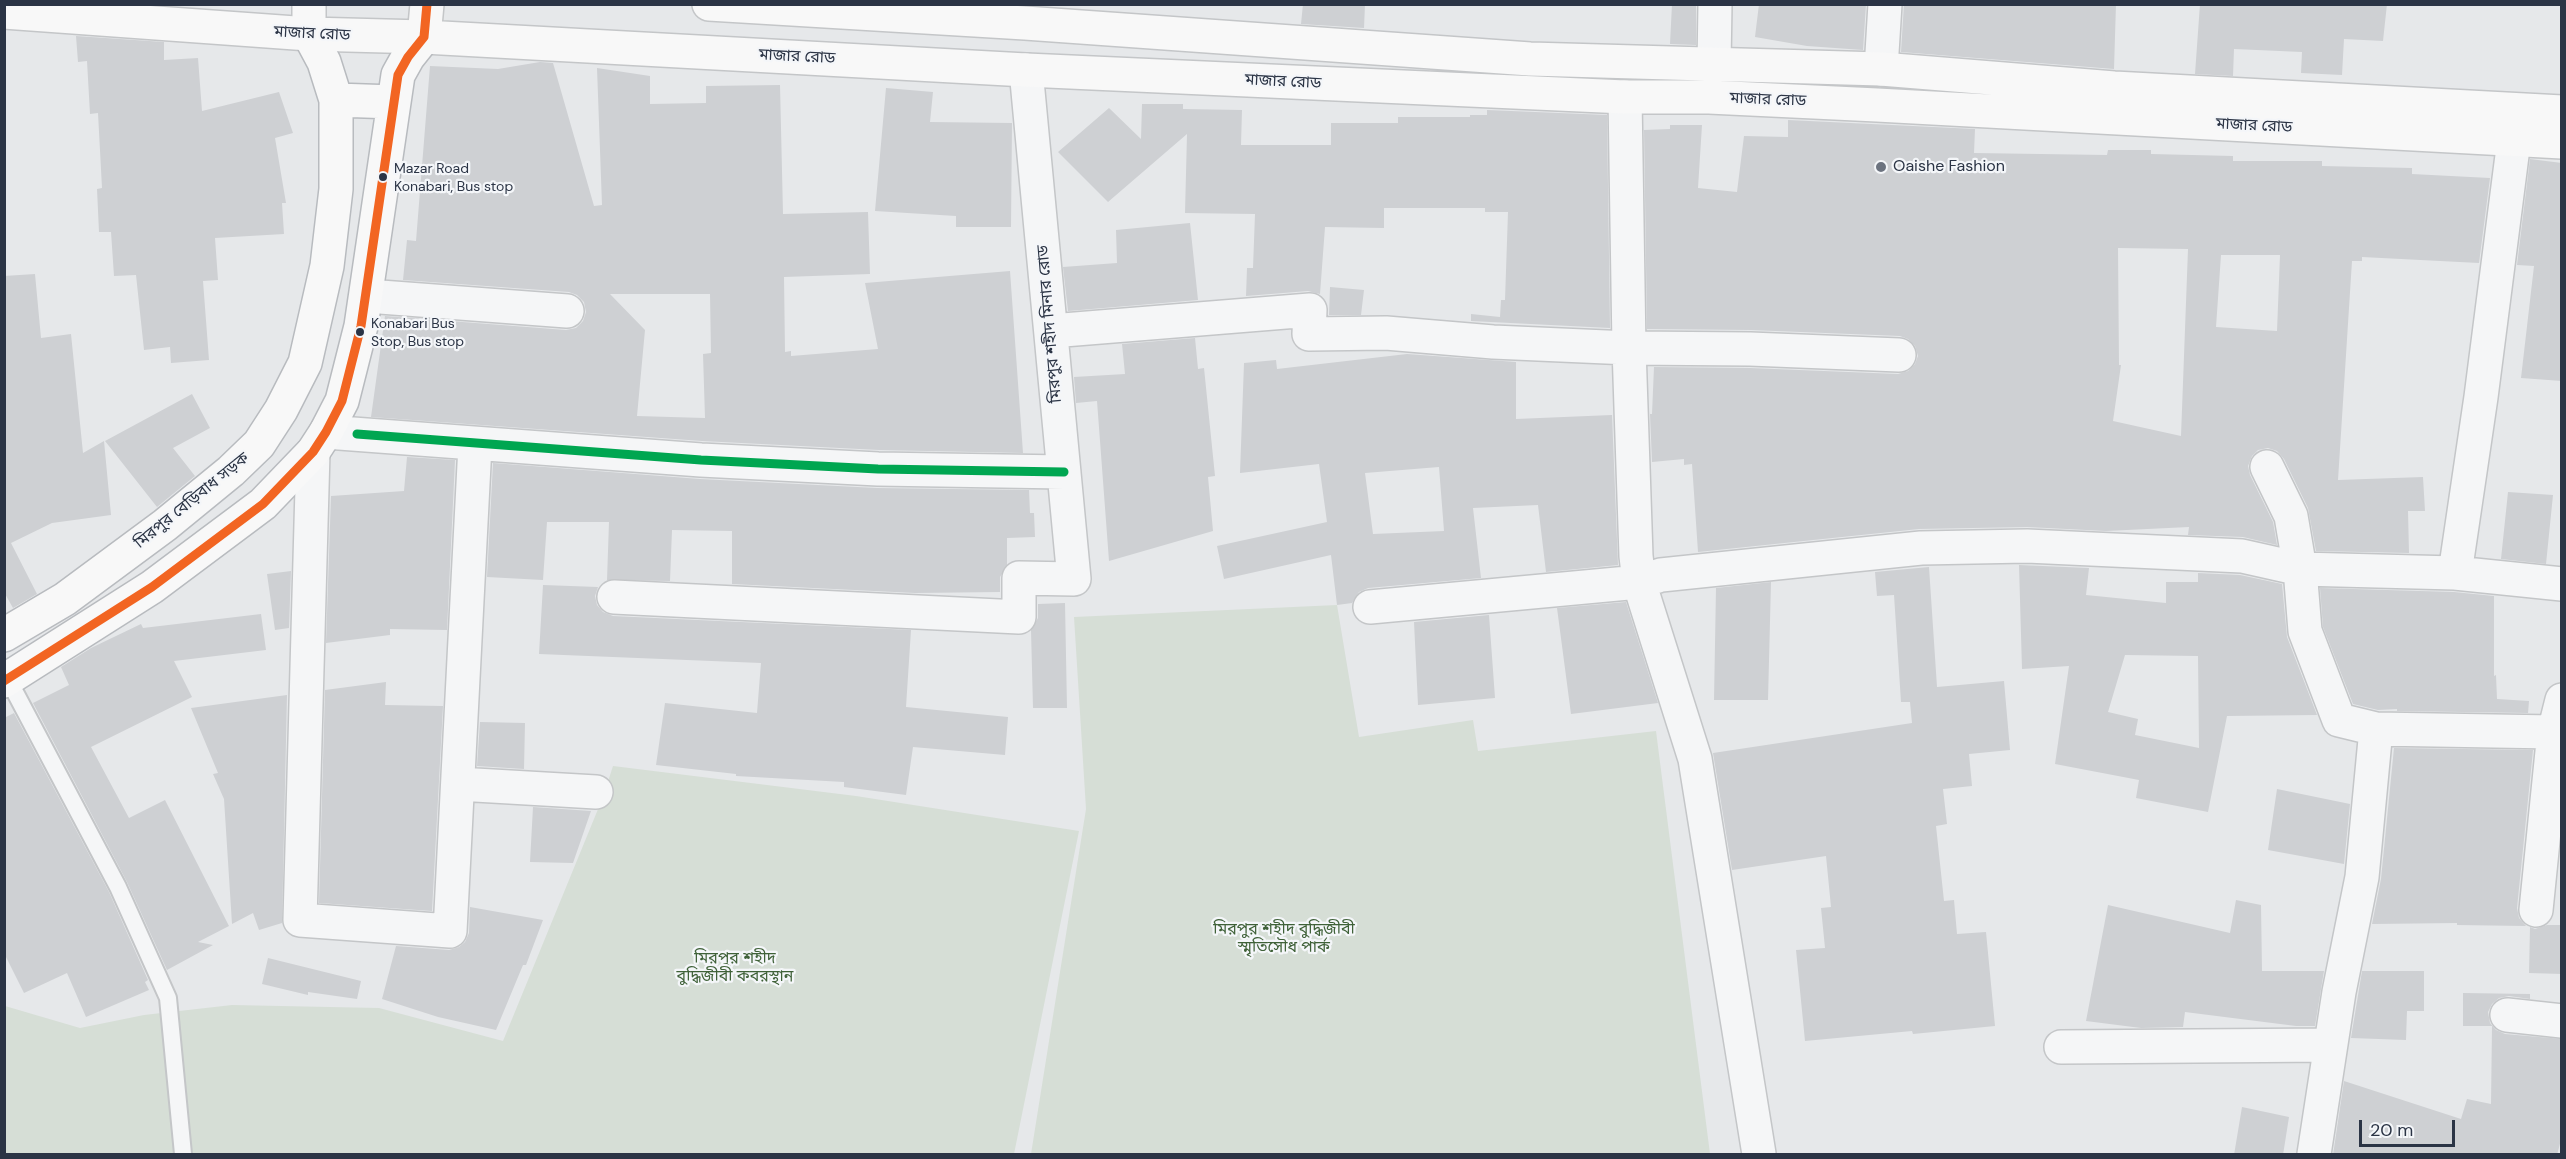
<!DOCTYPE html>
<html>
<head>
<meta charset="utf-8">
<style>
	body { margin:0 }
	#map { position:relative; width:2566px; height:1159px; overflow:hidden; background:#e6e8ea; font-family:"DM Sans",sans-serif }
	canvas { display:block }
	.frame { position:absolute; inset:0; border:6px solid #2b3445; pointer-events:none }
	.scale { position:absolute; left:2359px; top:1120px; width:96px; height:27px; box-sizing:border-box; border:3px solid #2b3445; border-top:0; padding-left:8px; font-size:18px; line-height:21px; white-space:nowrap; color:#2b3445; -webkit-text-stroke:4px #f4f6f9; paint-order:stroke }
</style>
</head>
<body>
<div id="map">
<canvas width="2566" height="1159"></canvas>
<div class="frame"></div>
<div class="scale">20 m</div>
</div>
<script>
const context = document.querySelector('canvas').getContext('2d');
context.lineJoin = 'round';
function fill(path, color) { context.fillStyle = color; context.fill(path, 'evenodd'); }
function trace(path, color, width, dash) { context.strokeStyle = color; context.lineWidth = width; context.lineCap = dash ? 'butt' : 'round'; context.setLineDash(dash || []); context.stroke(path); }
function write(font, color, halo, rows, align = 'center') {
  context.font = font + ' "DM Sans","Noto Sans Bengali",sans-serif'; context.lineWidth = 4.5; context.setLineDash([]); context.textBaseline = 'middle'; context.strokeStyle = halo; context.fillStyle = color; for (const [text, x, y, turn = 0] of rows) {
    context.save(); context.translate(x, y); context.rotate((+turn || 0) * Math.PI / 180); context.textAlign = isNaN(turn) ? turn : align; if (halo) context.strokeText(text, 0, 0); context.fillText(text, 0, 0); context.restore();
  }
}
fill(new Path2D(`
	M1337,605L1359,737L1473,720L1478,751L1656,731L1710,1154H1031L1086,809L1074,617Z
	M613,766L856,796L1079,831L1014,1154H5V1006L80,1028L144,1015L232,1005L379,1008L503,1041L603,797Z`), '#d6ded6');
fill(new Path2D(`
	M1303,4H1365L1364,28L1301,24Z
	M1672,4H1696V45L1670,44Z
	M1759,4H1866L1863,50L1807,46L1755,37Z
	M1904,4H2116L2114,69L1901,52Z
	M2200,4H2387L2383,41L2344,39L2342,75L2301,73L2302,52L2234,49L2233,76L2195,74Z
	M76,36L164,42V60L198,58L202,111L279,92L293,133L275,138L286,203H282L284,234L215,238L218,280L203,281L209,360L171,363L170,347L144,350L136,275L114,276L111,232H99L97,189L102,188L98,113L90,114L87,61L78,62Z
	M540,62L553,63L594,206L602,205L597,68L650,76V104L706,103V86L780,85L783,214L868,212L870,274L784,277L785,352L791,351V356L878,349L865,283L1010,271L1023,453L879,450L702,441L371,417L385,316L566,330L576,328L583,321L586,312L584,302L577,295L569,292L403,280L407,240L416,241L430,66L498,69ZM610,294H710L711,353L703,354L705,418L637,416L645,330Z
	M886,88L933,92L930,122L1012,123L1011,227H956V216L875,211Z
	M1142,104H1183V109L1242,110L1241,145H1331V123H1398V117H1470V115H1487V110L1607,115L1610,328L1471,321V314L1500,317L1501,300H1505L1508,212H1485V208H1384V228L1325,227L1320,294L1308,291L1246,296L1247,268H1253L1255,214L1185,213L1187,134L1108,202L1058,152L1109,108L1141,139Z
	M1788,120L1975,129L1974,153L2107,155L2108,150H2151V154L2233,156V161H2322V166L2412,168V174L2490,178L2479,263L2362,257V261H2352L2338,480L2423,477L2425,511H2408L2409,553L2316,551L2308,508L2284,459L2277,451L2268,448L2258,450L2252,456L2248,466L2250,475L2273,522L2277,545L2243,537L2188,535L2189,527L2106,531L2027,527L1919,529L1698,552L1692,464L1684,465V459L1652,462L1650,414H1652L1654,367L1750,368L1898,374L1908,371L1915,364L1918,356L1915,346L1908,339L1900,336L1751,330L1647,329L1644,130L1670,129V125H1702L1698,188L1737,192L1744,136L1788,137ZM2118,248L2188,249L2181,436L2113,421L2121,365H2119ZM2221,255H2280L2277,331L2216,327Z
	M2530,159L2562,163V381L2521,378L2534,266L2517,265Z
	M1190,223L1198,300L1068,311L1063,267L1117,263L1116,230Z
	M35,274L41,338L71,334L83,453L104,441L111,515L52,523L11,543L37,594L13,608L4,592V276Z
	M1330,287L1364,290L1361,315H1329Z
	M1195,338L1198,369L1204,368L1215,476L1208,477L1213,531L1109,561L1097,401L1076,403L1074,377L1125,374L1122,344Z
	M1407,354L1516,362V419L1612,415L1618,565L1546,572L1538,505L1473,508L1481,578L1368,588L1359,592L1352,603L1337,605L1331,555L1224,579L1217,546L1327,522L1319,464L1240,473L1244,363L1276,360L1277,369ZM1439,467L1444,531L1373,534L1365,473Z
	M192,394L210,428L173,448L195,476L157,507L105,441Z
	M407,457L455,460L447,630L390,629V635L326,643L331,496L404,491Z
	M493,463L700,479L877,488L1029,490L1030,513H1034L1035,537L1007,538V565L1000,577V592L915,593L732,584V531L672,530L670,581L607,580L609,522H547L543,580L487,577Z
	M2508,492L2553,495L2546,564L2501,559Z
	M2019,565L2089,568L2086,595L2166,603V582H2198V573L2240,575L2282,584L2287,637L2317,715L2227,716L2208,812L2136,798L2139,780L2055,764L2069,666L2022,669ZM2125,655L2198,656L2199,748L2135,735L2138,719L2108,712Z
	M1929,567L1937,687L2004,681L2010,750L1969,754L1972,786L1943,789L1947,824L1936,826L1944,901L1954,900L1957,934L1986,932L1995,1026L1913,1034L1912,1031L1805,1041L1796,950L1825,948L1821,908L1831,907L1826,856L1732,870L1713,753L1912,723L1910,702H1901L1894,595L1877,596L1875,572Z
	M291,571L289,628L275,630L267,574Z
	M1771,582L1768,700H1714L1716,588Z
	M543,585L598,587L595,596L597,605L603,612L613,616L911,630L906,707L1008,717L1005,755L913,747L906,795L844,787V782L736,776V774L656,765L665,703L757,713L761,663L539,654Z
	M2320,588L2454,592L2494,596V676L2496,675L2497,699L2529,701L2528,713L2397,711V709L2378,710L2353,704L2323,627Z
	M1626,602L1658,703L1571,714L1557,608Z
	M1065,603L1067,708H1033L1031,630L1038,618V604Z
	M261,614L266,650L174,661L192,697L91,747L129,818L165,800L229,926L198,942L213,945L167,970L127,882L33,703L69,685L61,667L91,648L141,624L143,628Z
	M1489,615L1495,698L1418,705L1414,622Z
	M386,682L385,705L443,706L432,911L319,903L325,690Z
	M287,695L282,923L259,930L253,913L232,924L224,799L213,774L218,773L191,708Z
	M14,713L109,892L148,980L145,982L149,990L86,1017L67,973L24,993L4,953V718Z
	M480,722L525,723L524,769L477,766Z
	M2394,748L2533,750L2517,908L2519,918L2526,926L2457,925V923L2372,924L2381,879Z
	M2277,789L2350,804L2344,864L2268,850Z
	M533,807L591,811L573,863L530,862Z
	M2236,900L2261,905L2262,971H2324L2315,1026H2296L2185,1012L2183,1027L2141,1028L2086,1021L2108,905L2230,933Z
	M470,907L543,920L526,965H523L496,1030L438,1017L382,999L396,946L449,950L459,947L465,942L469,933Z
	M2547,925H2562V974L2529,973L2530,927L2535,929Z
	M268,958L361,981L357,999L308,992V995L262,984Z
	M2362,971H2424V1011H2407L2406,1040L2351,1038Z
	M2463,993L2530,994V999L2509,996L2499,998L2492,1004L2488,1012L2490,1023L2496,1030L2505,1034L2562,1039V1136L2557,1155H2333L2344,1081L2461,1119L2467,1099L2491,1104L2492,1026H2463Z
	M2242,1107L2289,1117L2283,1155H2234Z`), '#ced0d3');
const service = new Path2D(`
	M8,679L118,887L168,998L183,1154`);
const minor = new Path2D(`
	M1714,64L1715,4
	M1881,69L1885,4
	M1625,97L1629,348L1636,556L1639,582L1695,759L1759,1154
	M367,296L567,311
	M1051,331L1310,310L1309,334L1386,333L1493,342L1629,348L1750,349L1899,355
	M326,432L701,460L878,469L1064,472
	M313,452L300,920L450,931L475,445
	M2267,467L2291,516L2300,569L2305,631L2339,720L2376,729L2362,877L2339,992L2314,1154
	M2455,573L2481,397L2514,140
	M614,597L1019,617V578L1074,579L1026,70
	M1370,607L1639,582L1661,575L1921,548L2027,546L2242,556L2300,569L2455,573L2562,584
	M2376,729L2554,732
	M458,784L596,792
	M2536,910L2554,732L2562,700
	M2507,1015L2562,1021
	M2061,1047L2330,1045`);
const secondary = new Path2D(`
	M709,4L1025,23L1530,59L1881,69L2114,88L2562,112
	M4,12L309,34L424,37L1026,70L1625,97H1709L1877,105L2562,142
	M309,34V4
	M424,37L427,4`);
const trunk = new Path2D(`
	M336,100L394,102
	M4,635L65,599L165,525L231,471L259,444L281,410L305,363L327,266L336,189V100L324,62L309,34
	M4,681L152,587L263,504L313,452L326,432L342,401L361,326L398,75L408,57L424,37`);
trace(service, '#c4c6c8', 20);
trace(minor, '#c4c6c8', 36);
trace(secondary, '#c4c6c8', 36);
trace(trunk, '#b8bbbf', 36);
trace(service, '#f5f6f7', 16);
trace(minor, '#f5f6f7', 33);
trace(secondary, '#f8f8f8', 33);
trace(trunk, '#f8f8f8', 33);
trace(new Path2D(`
	M4,681L152,587L263,504L313,452L326,432L342,401L361,326L398,75L408,57L424,37L427,4`), '#f26522', 9);
trace(new Path2D(`
	M357,434L701,460L878,469L1064,472`), '#00a651', 9);
for (const [x, y, r, color] of [
	[1881,167,6,"#6c737f"],
	[383,177,5,"#2b3445"],
	[360,332,5,"#2b3445"]
]) { const dot = new Path2D(); dot.arc(x, y, r, 0, 2 * Math.PI); context.fillStyle = color; context.fill(dot); trace(dot, '#f4f6f9', 2); }
write('14px', '#2b3445', '#f4f6f9', [
	["Mazar Road",394,169],
	["Konabari, Bus stop",394,187],
	["Konabari Bus",371,324],
	["Stop, Bus stop",371,342]
], 'left');
write('16px', '#2b3445', '#f4f6f9', [
	["মাজার রোড",312,34,3],
	["মাজার রোড",797,57,3],
	["মাজার রোড",1283,82,3],
	["মাজার রোড",1768,100,2],
	["মাজার রোড",2254,126,3],
	["মিরপুর শহীদ মিনার রোড",1050,324,-95],
	["মিরপুর বেড়িবাধ সড়ক",192,501,-39]
]);
write('16px', '#2b3445', '#f4f6f9', [
	["Oaishe Fashion",1893,167]
], 'left');
write('16px', '#3f6138', '#f4f6f9', [
	["মিরপুর শহীদ বুদ্ধিজীবী",1284,930],
	["স্মৃতিসৌধ পার্ক",1284,948],
	["মিরপুর শহীদ",735,959],
	["বুদ্ধিজীবী কবরস্থান",735,977]
]);
</script>
</body>
</html>
